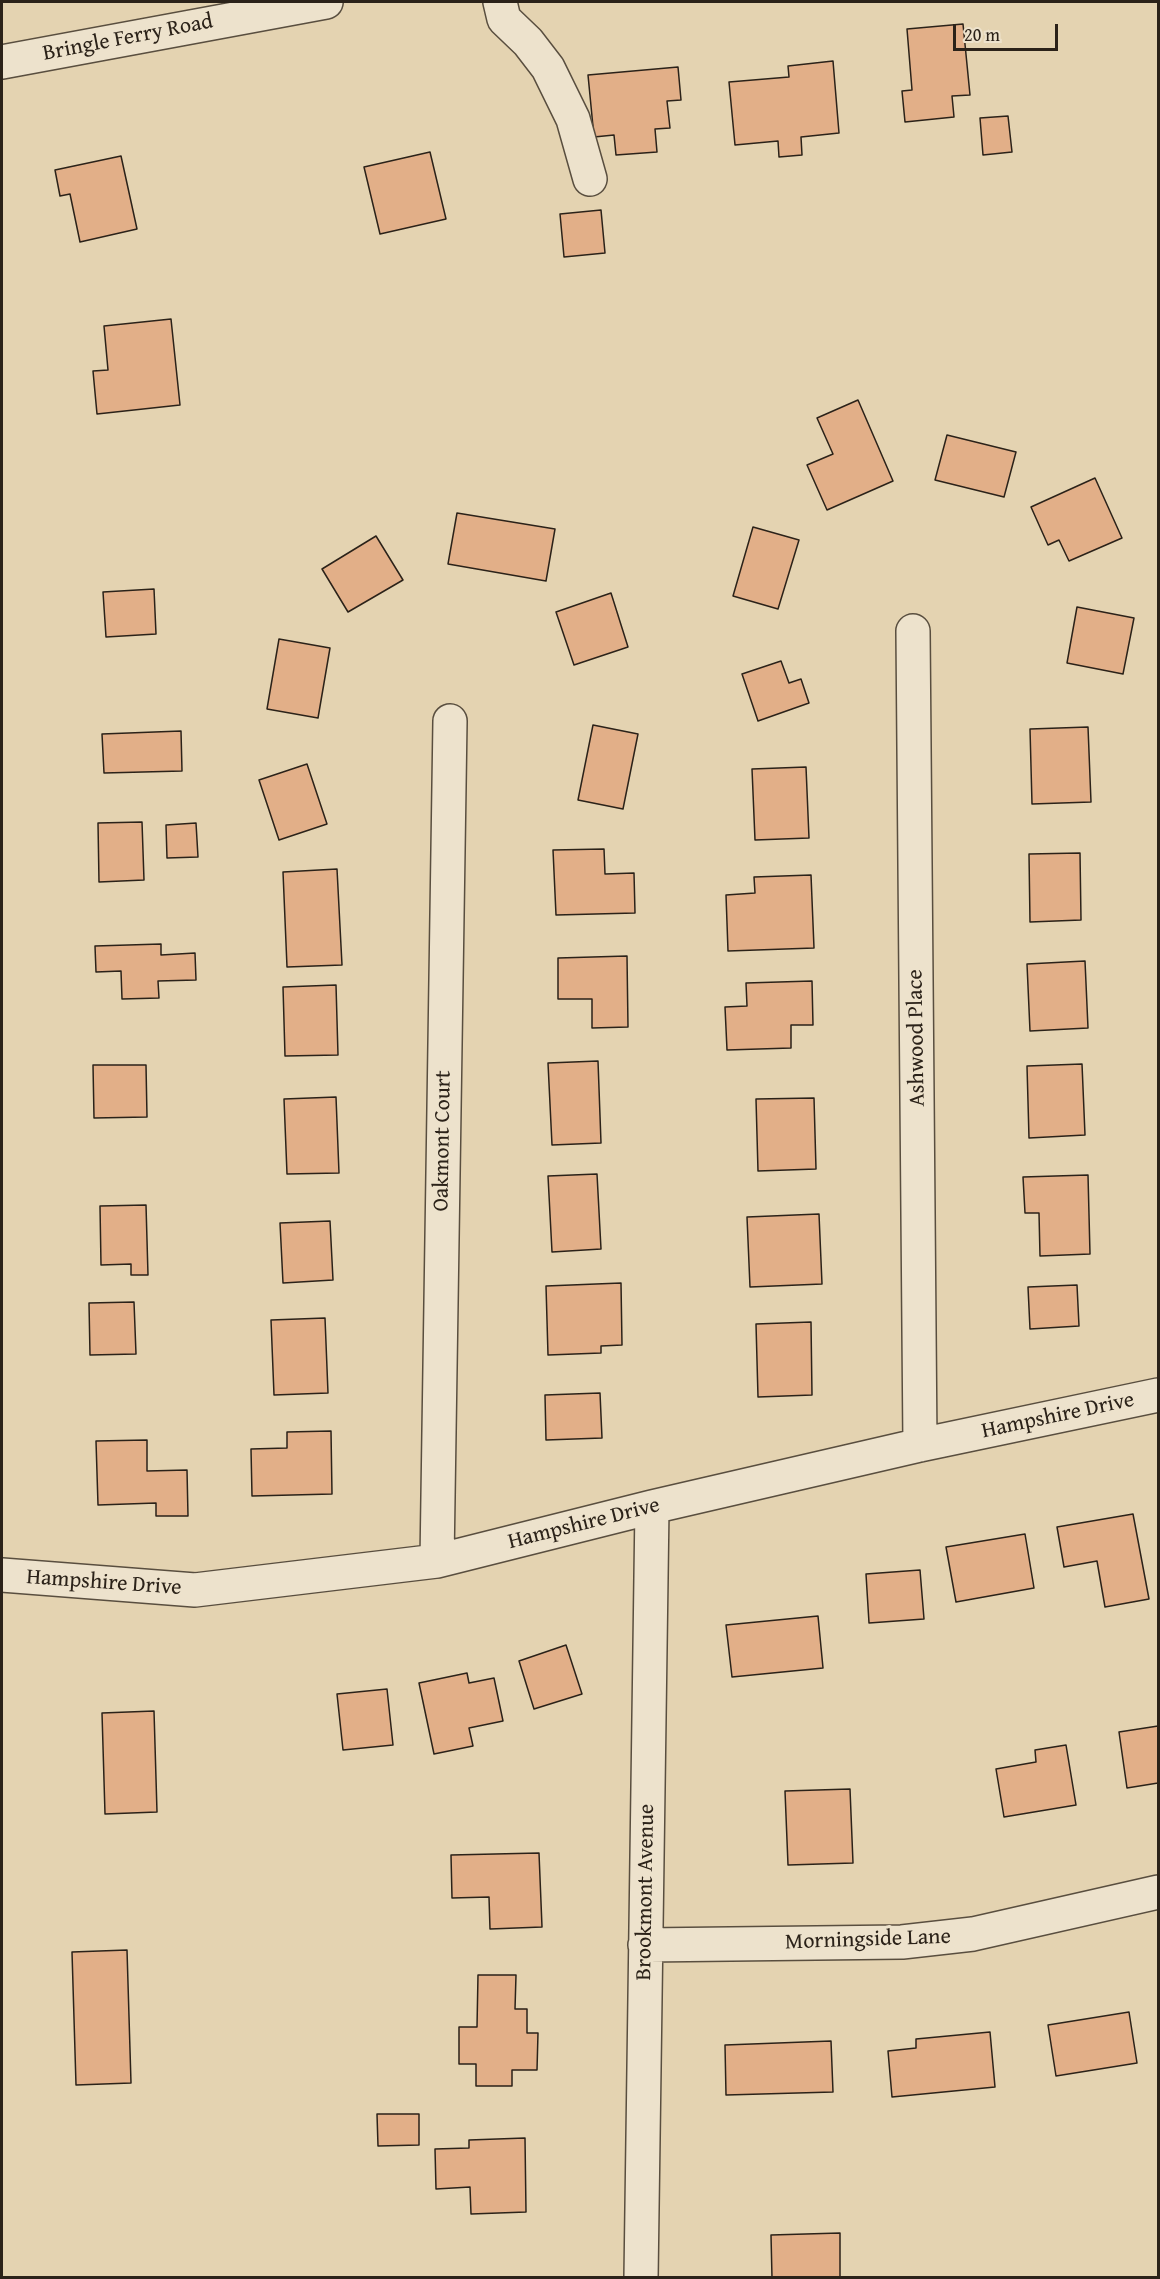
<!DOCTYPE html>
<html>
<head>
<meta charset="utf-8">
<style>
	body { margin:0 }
	#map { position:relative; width:1160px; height:2279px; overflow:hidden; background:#e4d3b1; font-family:"Gentium Book Plus",serif }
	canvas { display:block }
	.frame { position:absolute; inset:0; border:3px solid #2b2219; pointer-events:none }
	.scale { position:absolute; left:953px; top:24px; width:105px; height:27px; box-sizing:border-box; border:3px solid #2b2219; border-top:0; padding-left:8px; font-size:18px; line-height:21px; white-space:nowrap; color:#2b2219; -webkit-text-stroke:4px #ede2cc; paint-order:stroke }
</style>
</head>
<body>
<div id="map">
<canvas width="1160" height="2279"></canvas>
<div class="frame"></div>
<div class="scale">20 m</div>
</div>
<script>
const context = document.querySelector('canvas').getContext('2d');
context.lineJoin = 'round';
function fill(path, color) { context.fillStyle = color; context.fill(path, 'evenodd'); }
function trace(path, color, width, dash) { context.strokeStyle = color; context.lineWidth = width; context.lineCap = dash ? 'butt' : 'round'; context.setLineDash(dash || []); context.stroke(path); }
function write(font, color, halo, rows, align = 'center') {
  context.font = font + ' "Gentium Book Plus",serif'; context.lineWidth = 6; context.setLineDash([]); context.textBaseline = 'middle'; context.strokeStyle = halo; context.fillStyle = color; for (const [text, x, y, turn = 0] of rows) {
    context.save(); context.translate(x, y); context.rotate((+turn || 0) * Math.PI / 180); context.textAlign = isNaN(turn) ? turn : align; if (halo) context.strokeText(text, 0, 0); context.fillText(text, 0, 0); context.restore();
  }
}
const building = new Path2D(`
	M963,24L970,95L952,96L954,117L905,122L902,91L912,90L907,29Z
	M833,61L839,133L801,137L802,155L779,157L778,141L735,145L729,82L789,77L788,66Z
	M678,67L681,100L667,101L670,128L655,129L657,152L616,155L614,135L594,137L588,75Z
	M1008,116L1012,152L983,155L980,118Z
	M430,152L446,219L380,234L364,167Z
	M121,156L137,229L80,242L70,194L60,196L55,170Z
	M601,210L605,253L564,257L560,214Z
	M171,319L180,405L97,414L93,371L108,370L104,326Z
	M858,400L893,481L827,510L807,465L833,454L817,418Z
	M947,435L1016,452L1004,497L935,480Z
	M1095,478L1122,538L1069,561L1059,540L1048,545L1031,507Z
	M457,513L555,529L546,581L448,564Z
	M753,527L799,540L778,609L733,596Z
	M376,536L403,580L348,612L322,569Z
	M154,589L156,634L106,637L103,592Z
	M611,593L628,647L574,665L556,612Z
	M1077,607L1134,618L1123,674L1067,663Z
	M279,639L330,648L318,718L267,709Z
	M781,661L789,683L801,679L809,703L758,721L742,674Z
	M593,725L638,734L623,809L578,800Z
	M1088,727L1091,802L1032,804L1030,729Z
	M181,731L182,771L104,773L102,734Z
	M307,764L327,824L279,840L259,780Z
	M806,767L809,838L755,840L752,769Z
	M142,822L144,880L99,882L98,823Z
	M196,823L198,857L167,858L166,825Z
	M604,849L605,874L634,873L635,913L556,915L553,850Z
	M1080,853L1081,920L1030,922L1029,854Z
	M337,869L342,965L287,967L283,872Z
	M811,875L814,948L728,951L726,895L755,893L754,877Z
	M161,944V955L195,953L196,980L158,981L159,998L122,999L121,971L96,972L95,946Z
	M627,956L628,1027L592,1028V999H558V958Z
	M1085,961L1088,1028L1030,1031L1027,964Z
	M812,981L813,1025H791V1048L727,1050L725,1007L747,1006L746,983Z
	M336,985L338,1055L285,1056L283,987Z
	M598,1061L601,1143L552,1145L548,1063Z
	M1082,1064L1085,1135L1029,1138L1027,1066Z
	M93,1065H146L147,1117L94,1118Z
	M336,1097L339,1173L287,1174L284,1099Z
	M814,1098L816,1169L758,1171L756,1099Z
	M597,1174L601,1249L552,1252L548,1176Z
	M1088,1175L1090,1254L1040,1256L1039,1213H1025L1023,1177Z
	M146,1205L148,1275H131V1264L101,1265L100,1206Z
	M819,1214L822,1284L750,1287L747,1217Z
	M330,1221L333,1280L283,1283L280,1223Z
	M621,1283L622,1345L601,1346V1353L548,1355L546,1286Z
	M1077,1285L1079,1326L1030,1329L1028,1287Z
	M134,1302L136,1354L90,1355L89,1303Z
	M325,1318L328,1393L274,1395L271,1320Z
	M811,1322L812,1395L758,1397L756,1324Z
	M600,1393L602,1438L546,1440L545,1395Z
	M331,1431L332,1494L252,1496L251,1449L287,1448V1432Z
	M147,1440V1471L187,1470L188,1516H156V1503L98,1505L96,1441Z
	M1133,1514L1149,1599L1105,1607L1097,1561L1064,1567L1057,1527Z
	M1025,1534L1034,1588L956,1602L946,1547Z
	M920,1570L924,1619L869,1623L866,1574Z
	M818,1616L823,1668L732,1677L726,1625Z
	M566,1645L582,1694L534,1709L519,1661Z
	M467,1673L469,1683L494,1678L503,1721L469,1728L473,1746L434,1754L419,1683Z
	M387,1689L393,1745L343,1750L337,1694Z
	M154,1711L157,1812L105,1814L102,1713Z
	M1158,1726V1783L1127,1788L1119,1732Z
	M1066,1745L1076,1805L1004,1817L996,1769L1036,1762L1035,1750Z
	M850,1789L853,1863L788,1865L785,1791Z
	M539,1853L542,1927L490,1929L489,1897L452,1898L451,1855Z
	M127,1950L131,2083L76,2085L72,1952Z
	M478,1975H516L515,2009H527V2033H538L537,2070H512V2086H476V2064H459V2027H477Z
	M1129,2012L1137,2063L1056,2076L1048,2025Z
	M990,2032L995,2087L892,2097L888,2051L916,2048V2039Z
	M831,2041L833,2092L726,2095L725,2045Z
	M377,2114H419V2145L378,2146Z
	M525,2138L526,2212L471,2214L470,2187L436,2189L435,2149L469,2148V2140Z
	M840,2233V2278H772L771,2235Z`);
fill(building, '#e2af88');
trace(building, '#2b2219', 1.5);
const minor = new Path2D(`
	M500,2L504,19L528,42L548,68L573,119L590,179
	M2,62L326,2
	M913,631L920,1445
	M437,1561L450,721
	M2,1575L195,1590L437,1561L652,1507L920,1445L1158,1395
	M645,1945L902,1942L973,1934L1158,1892
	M641,2278L652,1507`);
trace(minor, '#594e3f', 36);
trace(minor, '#ede2cc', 33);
write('22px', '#2b2219', '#ede2cc', [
	["Bringle Ferry Road",128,38,-11],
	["Ashwood Place",917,1038,-91],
	["Oakmont Court",443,1141,-89],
	["Hampshire Drive",1058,1416,-12],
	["Hampshire Drive",584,1524,-14],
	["Hampshire Drive",104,1583,4],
	["Brookmont Avenue",646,1892,-89],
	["Morningside Lane",868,1940,-2]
]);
</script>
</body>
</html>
